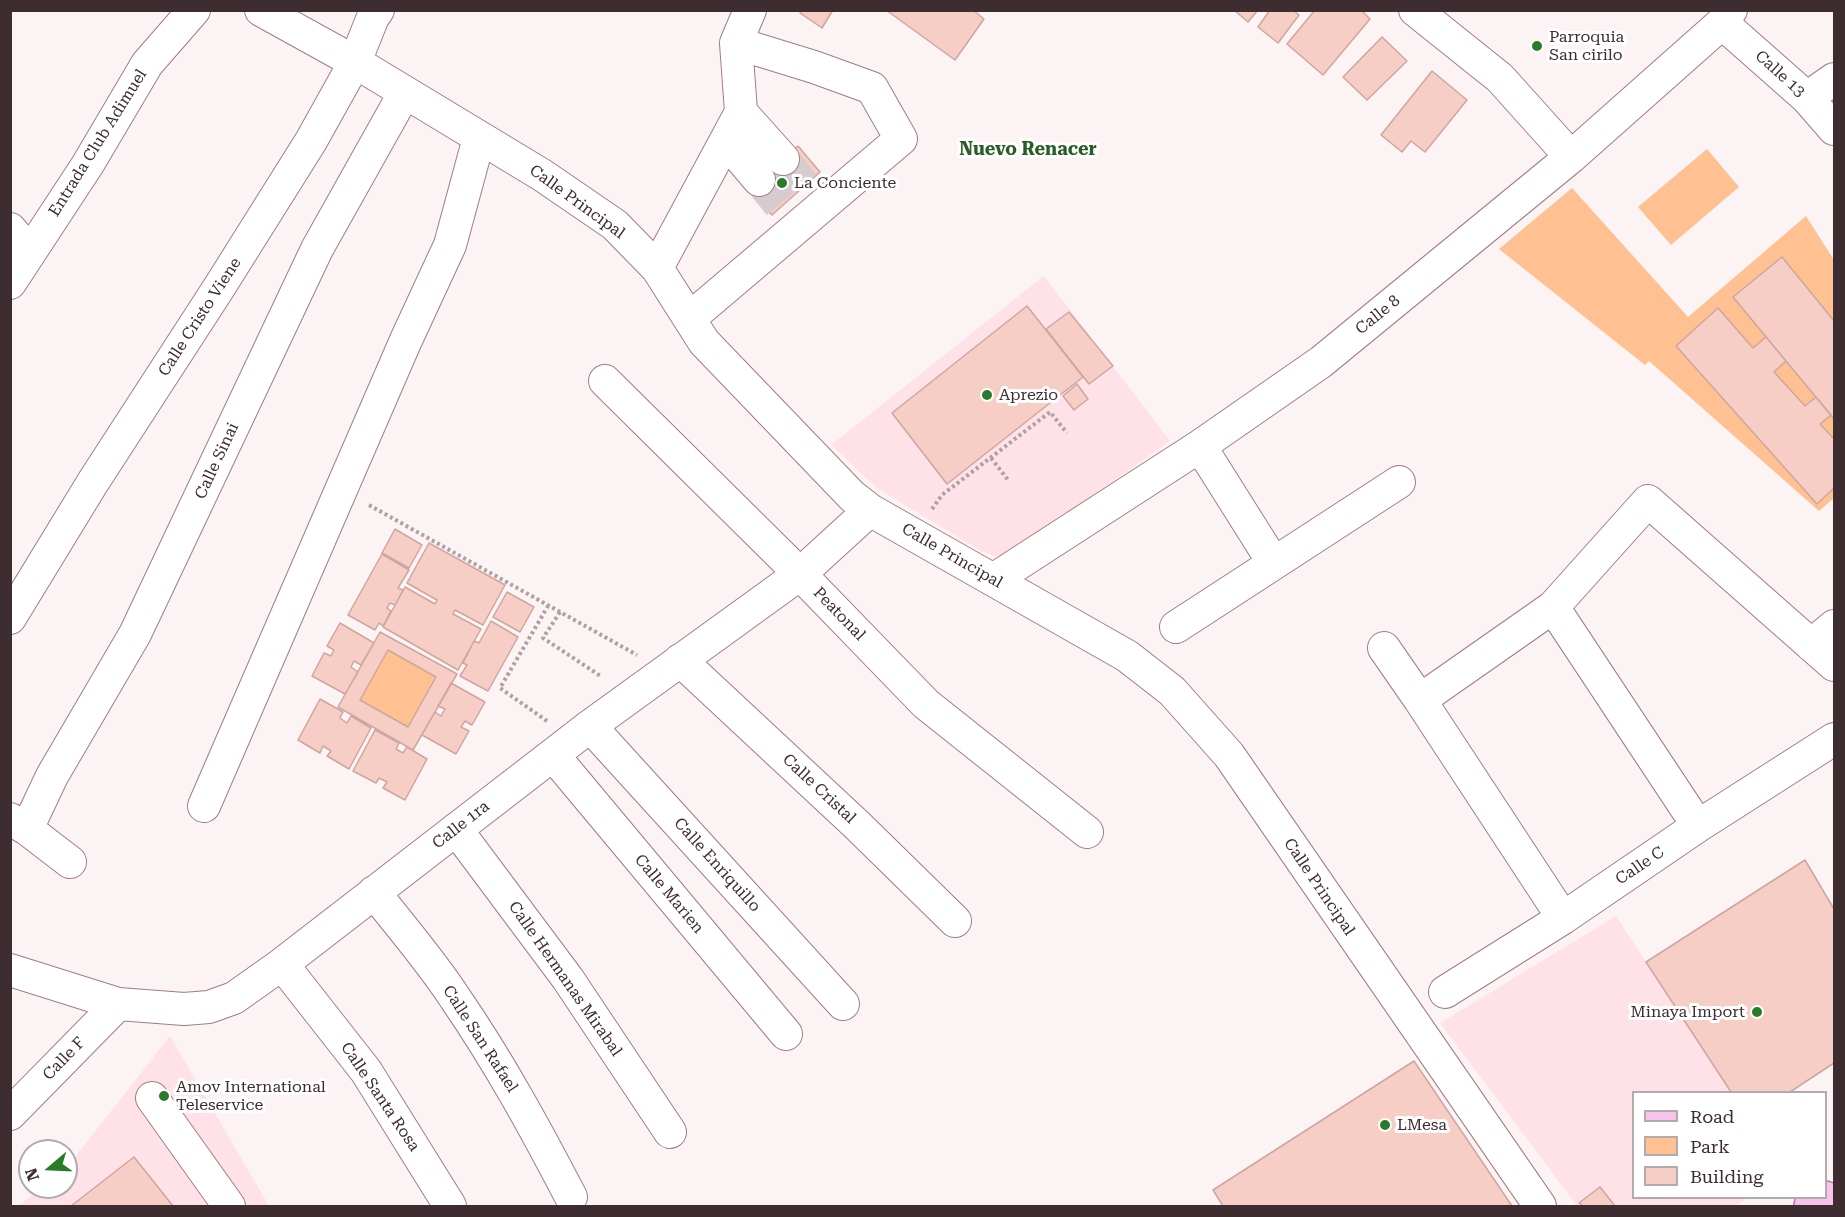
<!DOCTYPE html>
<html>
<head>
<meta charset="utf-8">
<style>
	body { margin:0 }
	#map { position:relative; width:1845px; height:1217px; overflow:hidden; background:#fcf3f5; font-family:"Roboto Serif",serif }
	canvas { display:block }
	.frame { position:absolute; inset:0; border:12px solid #3d2d31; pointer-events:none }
	.legend { position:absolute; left:1632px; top:1091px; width:195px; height:108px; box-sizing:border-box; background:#fff; border:2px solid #b1abad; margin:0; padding:8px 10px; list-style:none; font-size:18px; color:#3d2d31 }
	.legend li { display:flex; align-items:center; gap:12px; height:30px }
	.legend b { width:30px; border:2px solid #b1abad }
	.north { position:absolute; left:18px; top:1139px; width:60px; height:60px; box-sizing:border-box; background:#fff; border:2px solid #b1abad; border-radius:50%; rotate:251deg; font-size:16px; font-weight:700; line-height:24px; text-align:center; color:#3d2d31 }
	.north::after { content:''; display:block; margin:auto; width:21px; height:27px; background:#2a7d28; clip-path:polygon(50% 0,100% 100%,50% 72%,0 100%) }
</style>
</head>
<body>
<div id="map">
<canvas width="1845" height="1217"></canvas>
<div class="frame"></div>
<ul class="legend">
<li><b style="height:8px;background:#f7c3ec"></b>Road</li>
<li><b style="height:16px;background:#ffc192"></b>Park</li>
<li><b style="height:16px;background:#f7cec6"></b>Building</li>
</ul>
<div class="north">N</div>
</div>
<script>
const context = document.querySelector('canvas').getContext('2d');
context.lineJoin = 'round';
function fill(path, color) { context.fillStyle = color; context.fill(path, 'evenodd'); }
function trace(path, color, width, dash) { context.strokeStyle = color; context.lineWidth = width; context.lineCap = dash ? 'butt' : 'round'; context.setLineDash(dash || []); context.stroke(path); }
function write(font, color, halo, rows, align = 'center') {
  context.font = font + ' "Roboto Serif",serif'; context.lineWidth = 6; context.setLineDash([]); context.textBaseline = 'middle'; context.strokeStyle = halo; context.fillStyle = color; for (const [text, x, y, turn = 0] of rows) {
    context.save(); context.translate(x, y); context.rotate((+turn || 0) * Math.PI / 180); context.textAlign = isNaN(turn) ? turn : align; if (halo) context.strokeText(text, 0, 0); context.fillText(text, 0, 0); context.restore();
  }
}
fill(new Path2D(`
	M1044,276L1170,441L1012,553L997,557L981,551L878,489L831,445Z
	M1616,916L1731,1092H1634V1198H1748L1734,1206H1577L1440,1023Z
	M170,1036L269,1206H19L41,1187H66V1164L75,1157Z`), '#ffe1e8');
fill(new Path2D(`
	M1707,149L1739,187L1671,245L1638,207Z
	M1572,188L1688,317L1806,216L1834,260V498L1819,511L1649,361L1645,365L1499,249Z
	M388,650L436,677L408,727L360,700Z`), '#ffc192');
const building = new Path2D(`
	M801,10H833L822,28L800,13Z
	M886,10H973L984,19L955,60Z
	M1234,10H1258L1248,22Z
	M1270,10H1293L1299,15L1278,43L1258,27Z
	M1315,10H1361L1370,19L1323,75L1287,44Z
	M1382,37L1407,61L1367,100L1343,77Z
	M1432,71L1467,100L1425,152L1411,141L1402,152L1381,135Z
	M798,146L820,172L772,215L749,189Z
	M1782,257L1834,321V419L1733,297Z
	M1027,306L1083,377L947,484L892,413Z
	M1718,308L1753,348L1766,337L1786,361L1774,372L1805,406L1816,397L1831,415L1820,424L1834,439V488L1817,504L1676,346Z
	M1069,312L1113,366L1089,384L1046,329Z
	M1077,384L1088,399L1074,410L1063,396Z
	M395,529L422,545L409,568L382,553Z
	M429,543L505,585L483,625L455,610L453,614L481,629L458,670L383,627L405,587L435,604L437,600L407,583Z
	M382,554L409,570L398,588L403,590L395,605L390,603L387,608L391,611L383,626L379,623L375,630L348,615Z
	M507,592L534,607L520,632L493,617Z
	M491,621L518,637L488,691L460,676L467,665L463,663L474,641L479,643Z
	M340,623L374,643L361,665L354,661L351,667L358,672L345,694L312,676L324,653L331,656L334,650L327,646Z
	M380,632L457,674L413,750L338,707ZM388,650L436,677L408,727L360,700Z
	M451,683L485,702L472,725L465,721L461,727L469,731L456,754L422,735L435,712L441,716L445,709L438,706Z
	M320,699L343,712L340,718L347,723L351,716L371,728L349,769L327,756L331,751L323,746L320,753L298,740Z
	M375,730L399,743L396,749L403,753L407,747L427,759L405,800L383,788L387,782L379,778L376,783L353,771Z
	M1805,860L1834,909V1063L1790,1092H1731L1646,962Z
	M1414,1061L1512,1206H1223L1213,1190Z
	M134,1157L173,1206H71Z
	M1600,1187L1615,1206H1583L1579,1203Z`);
fill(building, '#f7cec6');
trace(building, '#cda69f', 1.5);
trace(new Path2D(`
	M783,159L805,186
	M759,180L781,207`), '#d6cbce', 32, [32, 16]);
const minor = new Path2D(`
	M261,10L355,62L542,175L615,225L657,268L704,342L852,496L870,510L1127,656L1172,691L1229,755L1540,1206
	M1415,10L1500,78L1571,157
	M1722,23L1807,98L1834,129
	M1807,98L1834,79
	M741,112L783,159
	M726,141L759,180
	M10,229L30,252
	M657,268L741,112L736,43L750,10
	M10,283L88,164L147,64L194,10
	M690,318L901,139L872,88L814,67L736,43
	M605,381L800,574L926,704L1087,832
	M1200,446L1273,562
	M993,580L1200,446L1321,362L1571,157L1722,23L1731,10
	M1553,607L1698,826
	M10,618L93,482L220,286L311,141L355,62L373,17L378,10
	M1176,627L1399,482
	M1811,645L1834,626
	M1384,648L1420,700L1563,918
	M680,660L857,825L955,921
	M1420,700L1553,607L1648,501L1834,665
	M590,726L843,1004
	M553,755L786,1034
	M204,806L406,340L450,245L479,138
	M10,819L27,829L70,862
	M27,829L52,776L135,634L317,249L405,92
	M456,829L568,979L670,1132
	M374,892C401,927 431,961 455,998C499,1062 535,1128 571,1197
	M282,964L366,1071L450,1206
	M10,970L118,1004L184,1009L209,1007L234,998L282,964L590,726L800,574L870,510
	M1445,992L1563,918L1698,826L1834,739
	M152,1098L229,1206
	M10,1114L118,1004`);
const major = new Path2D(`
	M1811,1206L1825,1198`);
trace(minor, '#a27c85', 34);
trace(major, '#b274a3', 36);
trace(new Path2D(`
	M991,458L1008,480
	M369,505L637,655
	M932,509L942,495L1050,412L1067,433
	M560,612L543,638L602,677
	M547,721L500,688L548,606`), '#ada1a4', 4, [3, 3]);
trace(minor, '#fff', 32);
trace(major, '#f7c3ec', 33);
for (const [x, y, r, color] of [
	[1537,46,6,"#2a7d28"],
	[782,183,6,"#2a7d28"],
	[987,395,6,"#2a7d28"],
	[1757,1012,6,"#2a7d28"],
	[164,1096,6,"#2a7d28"],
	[1385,1125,6,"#2a7d28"]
]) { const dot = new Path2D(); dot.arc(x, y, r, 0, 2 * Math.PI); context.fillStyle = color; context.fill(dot); trace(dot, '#fff', 2); }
write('16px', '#3d2d31', '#fff', [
	["Parroquia",1549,37],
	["San cirilo",1549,55],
	["La Conciente",794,183],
	["Aprezio",999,395],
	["Minaya Import",1745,1012,"right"],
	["Amov International",176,1087],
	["Teleservice",176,1105],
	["LMesa",1397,1125]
], 'left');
write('16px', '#3d2d31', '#fff', [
	["Calle 13",1780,74,42],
	["Entrada Club Adimuel",98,143,-58],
	["Calle Principal",577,202,36],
	["Calle 8",1378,315,-39],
	["Calle Cristo Viene",200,317,-57],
	["Calle Sinai",217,461,-65],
	["Calle Principal",952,556,30],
	["Peatonal",839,614,46],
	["Calle Cristal",819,789,43],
	["Calle 1ra",461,825,-38],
	["Calle Enriquillo",717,865,48],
	["Calle C",1640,866,-34],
	["Calle Principal",1319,887,56],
	["Calle Marien",669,894,50],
	["Calle Hermanas Mirabal",565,979,55],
	["Calle San Rafael",480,1039,57],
	["Calle F",64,1059,-46],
	["Calle Santa Rosa",380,1097,56]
]);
write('bold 18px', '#295d27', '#fff', [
	["Nuevo Renacer",1028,150]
]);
</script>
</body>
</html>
